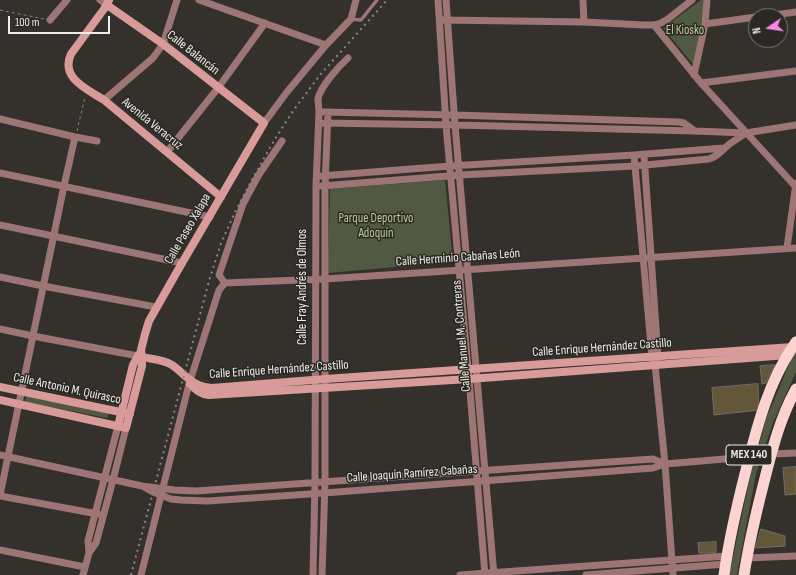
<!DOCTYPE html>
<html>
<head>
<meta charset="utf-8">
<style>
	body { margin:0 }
	#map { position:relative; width:796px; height:575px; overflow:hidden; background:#34312d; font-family:"Sofia Sans Condensed",sans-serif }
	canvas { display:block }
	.north { position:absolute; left:748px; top:8px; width:40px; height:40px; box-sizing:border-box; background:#2a2823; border:1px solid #787672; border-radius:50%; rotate:257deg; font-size:11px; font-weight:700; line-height:16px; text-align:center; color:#edece9 }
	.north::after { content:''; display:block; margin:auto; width:14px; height:18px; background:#fc86e3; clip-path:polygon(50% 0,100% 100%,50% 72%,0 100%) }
	.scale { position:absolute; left:8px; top:16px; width:102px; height:18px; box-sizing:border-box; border:2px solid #edece9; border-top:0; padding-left:5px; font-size:12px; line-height:14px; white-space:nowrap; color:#edece9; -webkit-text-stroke:3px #2a2823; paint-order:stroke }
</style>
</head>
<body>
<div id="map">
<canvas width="796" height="575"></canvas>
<div class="north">N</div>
<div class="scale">100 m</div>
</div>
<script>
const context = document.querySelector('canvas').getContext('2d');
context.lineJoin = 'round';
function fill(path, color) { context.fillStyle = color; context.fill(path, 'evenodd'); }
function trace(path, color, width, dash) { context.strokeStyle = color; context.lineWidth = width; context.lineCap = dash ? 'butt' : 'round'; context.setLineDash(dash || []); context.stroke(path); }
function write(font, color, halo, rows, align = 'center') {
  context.font = font + ' "Sofia Sans Condensed",sans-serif'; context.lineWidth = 3; context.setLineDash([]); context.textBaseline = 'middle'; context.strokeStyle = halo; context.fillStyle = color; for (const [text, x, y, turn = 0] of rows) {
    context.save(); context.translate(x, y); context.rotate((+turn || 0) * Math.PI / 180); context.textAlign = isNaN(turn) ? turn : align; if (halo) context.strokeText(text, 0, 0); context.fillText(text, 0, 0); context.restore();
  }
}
fill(new Path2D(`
	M701,0H704L697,69L663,28Z
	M445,180L453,262L328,273L330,189Z
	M796,348V372L773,423L756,474L737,575H729L751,473L766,419Z
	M26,396L109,412L107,418L25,402Z`), '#525943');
const building = new Path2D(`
	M775,365L766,383L762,384L760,366Z
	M758,384L759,410L714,415L712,388Z
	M796,467V494L785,495L783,468Z
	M761,529L785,536V546L756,548Z
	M716,542V553H699L698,543Z`);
fill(building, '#645739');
trace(building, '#706e69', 1);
trace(new Path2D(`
	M0,10L44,19
	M77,131L85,97`), '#84827e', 1, [3, 3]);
trace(new Path2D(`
	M351,19L361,20L377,0`), '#9c7574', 3.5);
trace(new Path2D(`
	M100,0L107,5
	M199,0L326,45
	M438,0L446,125L469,379L485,575
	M446,0L455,125L494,575
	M583,0L584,22
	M767,16L796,12
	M50,20L67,0
	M443,20L584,22L644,25H654L661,23L668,19L692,0
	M705,24L756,17
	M654,25L701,83L795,186
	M694,75L705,24L707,0
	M701,83L796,71
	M104,100L153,58L163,44L177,0
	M324,112L454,115L679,122L684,123L695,131
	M0,119L75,137L97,141
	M264,123L287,92L326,45L351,19L356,0
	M319,123L455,125L695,131L746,133L796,125
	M167,152L218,88L265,23
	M634,155L652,357L655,365L665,464L673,575
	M644,155L658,356L657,361
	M0,173L210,217
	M321,176L450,166L634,155L724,148
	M322,186L460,175L635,166L709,159C718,156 719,153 725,148C731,142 739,138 746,133
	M0,225L182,263
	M787,248L796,183
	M0,277L43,286L156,307
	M225,283L219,275L243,204L258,176L282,141
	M0,329L33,336L138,356
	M771,454L796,453
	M0,455L142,486L174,490L196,491L477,471L653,459L665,464
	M144,487L153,492L171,499L181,500L208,501L324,493L653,468L665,464L749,457
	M0,495L64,186L75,137
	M0,496L98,514
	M0,550L85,567
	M89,553L96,543L113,480L126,428
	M747,558L796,556
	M83,575L89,553L88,541L118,426
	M141,575L189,384L219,290L225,283L325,279L796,248
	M313,575L315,482L316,186L319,112C319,108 318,103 318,99C320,87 339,66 348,58
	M322,575L325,482V186L328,112
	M460,575L727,556
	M586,575L725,564`), '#9c7574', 7);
trace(new Path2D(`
	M109,0L104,9L71,54C60,78 87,89 104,100L221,197
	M138,356C148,359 164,359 172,365C186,375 193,387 212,388L325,379L793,347
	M190,384C196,390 200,394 209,395L469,379L788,355
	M0,387L130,414
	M0,400L126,428L142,366V357L141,350L145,334L149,321L182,263L264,123L163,44L107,5
	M118,426L133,365L140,353`), '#d89b99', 8);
trace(new Path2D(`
	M724,575C729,539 737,505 746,470C757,426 769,380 796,342
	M744,575C749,543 756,513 764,482C772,450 780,418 796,389`), '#fcd3d1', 11);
trace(new Path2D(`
	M131,575L153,492L209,281L221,243L236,210L254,176L275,139L293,111L320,75L387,0`), '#898783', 2, [2, 4]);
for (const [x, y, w] of [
	[749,455,46]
]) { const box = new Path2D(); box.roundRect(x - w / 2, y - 10, w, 20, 3); context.fillStyle = '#2a2823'; context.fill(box); trace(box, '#edece9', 1); }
write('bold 12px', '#edece9', null, [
	["MEX 140",749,455]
]);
write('13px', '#bbcb92', '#2a2823', [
	["El Kiosko",685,31],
	["Parque Deportivo",376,219],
	["Adoquín",376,234]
]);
write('13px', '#edece9', '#2a2823', [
	["Calle Balancán",193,53,38],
	["Avenida Veracruz",152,124,39],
	["Calle Paseo Xalapa",188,229,-60],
	["Calle Herminio Cabañas León",458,258,-4],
	["Calle Fray Andrés de Olmos",303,287,-90],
	["Calle Manuel M. Contreras",462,336,-95],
	["Calle Enrique Hernández Castillo",602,348,-4],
	["Calle Enrique Hernández Castillo",279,370,-4],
	["Calle Antonio M. Quirasco",67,389,12],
	["Calle Joaquín Ramírez Cabañas",412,474,-4]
]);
</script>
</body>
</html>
